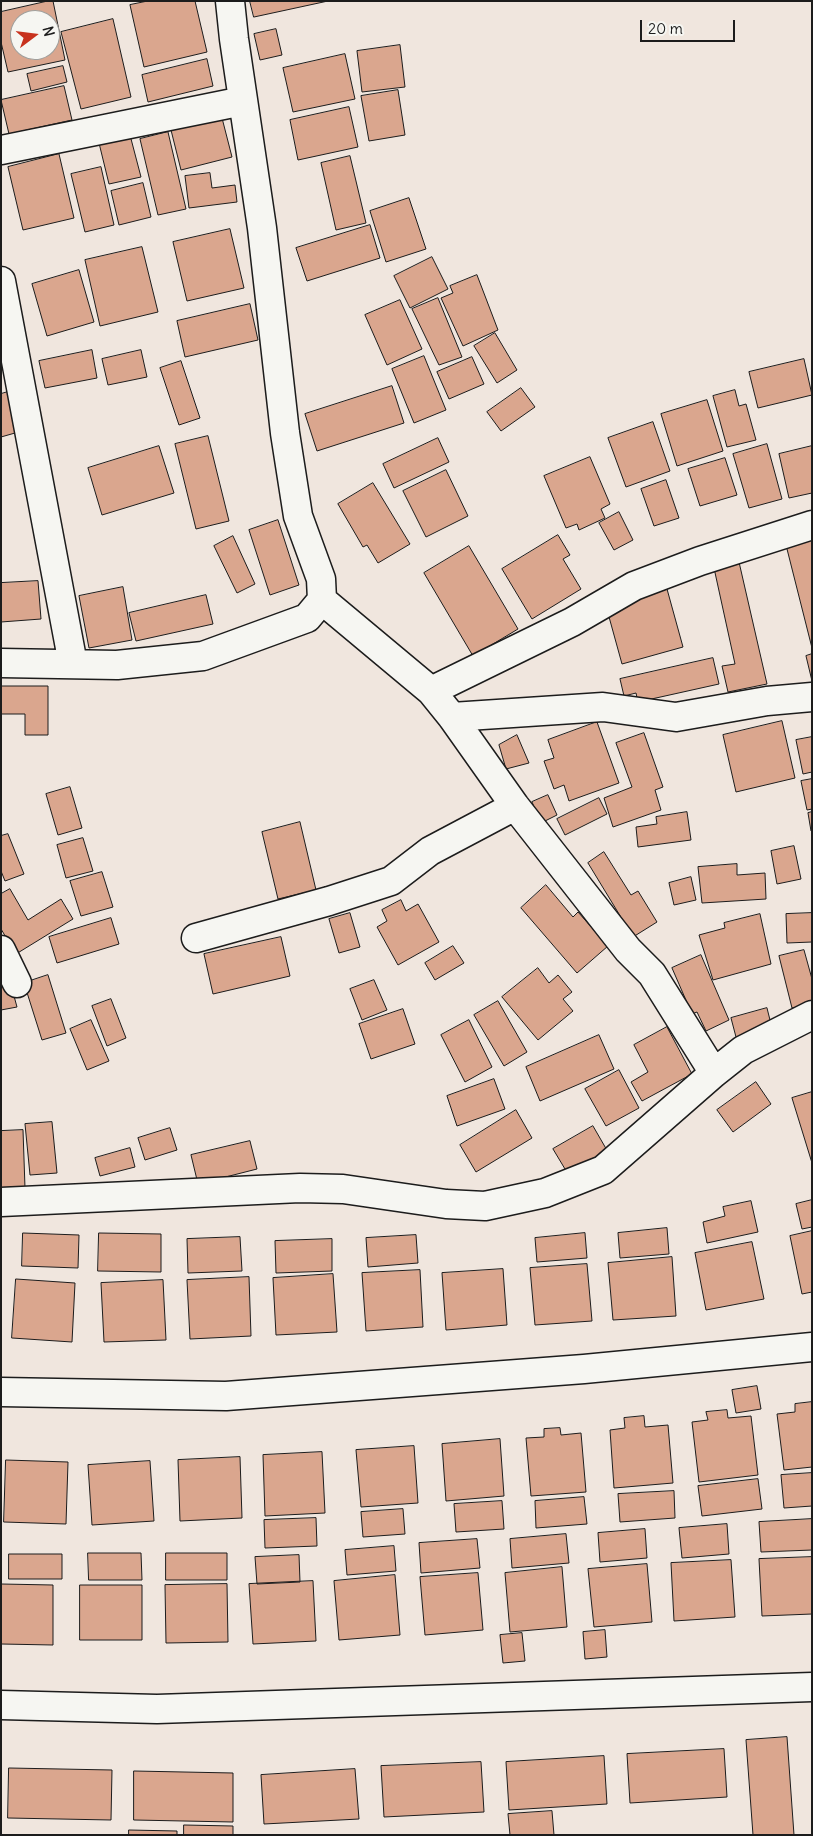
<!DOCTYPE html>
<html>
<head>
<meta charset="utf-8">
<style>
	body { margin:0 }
	#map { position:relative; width:813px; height:1836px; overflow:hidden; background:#f0e6de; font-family:Delius,sans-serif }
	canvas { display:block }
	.frame { position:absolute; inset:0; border:2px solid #1c1c1c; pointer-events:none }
	.north { position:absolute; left:10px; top:10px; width:50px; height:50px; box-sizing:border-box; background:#f6f6f2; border:1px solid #9f9f9c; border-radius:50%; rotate:75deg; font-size:14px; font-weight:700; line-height:20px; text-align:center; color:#1c1c1c }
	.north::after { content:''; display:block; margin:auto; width:18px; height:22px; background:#c8321e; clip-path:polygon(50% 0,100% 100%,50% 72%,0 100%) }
	.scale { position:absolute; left:640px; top:20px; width:95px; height:22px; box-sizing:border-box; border:2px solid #1c1c1c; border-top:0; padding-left:6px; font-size:15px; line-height:18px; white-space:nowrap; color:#1c1c1c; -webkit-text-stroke:4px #f6f6f2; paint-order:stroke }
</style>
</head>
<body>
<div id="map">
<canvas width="813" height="1836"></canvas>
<div class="frame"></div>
<div class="north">N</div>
<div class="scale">20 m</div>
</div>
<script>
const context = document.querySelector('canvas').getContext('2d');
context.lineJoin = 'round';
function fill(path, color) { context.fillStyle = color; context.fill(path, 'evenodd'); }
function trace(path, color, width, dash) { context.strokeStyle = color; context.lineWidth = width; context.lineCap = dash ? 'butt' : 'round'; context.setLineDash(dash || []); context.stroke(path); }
const building = new Path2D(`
	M48,1H53L65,60L8,72L1,42V12ZM20,20H50V50H20Z
	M148,1H195L207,52L144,67L130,5Z
	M250,1H328L254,17Z
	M113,19L131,97L81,109L61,32Z
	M276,29L282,55L260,60L254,34Z
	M400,45L405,87L362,92L357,51Z
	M345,54L355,99L293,112L283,68Z
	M207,59L213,86L148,102L142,75Z
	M63,66L67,82L31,91L27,74Z
	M64,86L72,120L9,134L1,100Z
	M398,90L405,135L369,141L361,96Z
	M349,107L358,147L298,160L290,120Z
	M221,114L232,157L181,170L170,126Z
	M168,132L186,209L158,215L140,139Z
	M130,135L141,177L109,184L99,143Z
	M59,154L74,218L23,230L8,167Z
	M350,156L366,223L336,230L321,163Z
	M101,167L114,225L85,232L71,174Z
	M210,173L212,188L235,185L237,202L189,208L185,176Z
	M143,183L151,217L119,225L111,191Z
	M409,198L426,249L386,262L370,211Z
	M370,225L380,258L307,281L296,248Z
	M230,229L244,288L187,301L173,242Z
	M142,247L158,312L100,326L85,260Z
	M432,257L448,289L410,308L394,276Z
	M79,270L94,322L47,336L32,284Z
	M477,275L498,330L463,346L441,298L453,293L450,286Z
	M438,298L462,357L439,365L412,309Z
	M400,300L422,349L387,365L365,315Z
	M250,304L258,340L185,357L177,321Z
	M495,333L517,370L497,383L474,346Z
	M92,350L97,378L45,388L39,361Z
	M141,350L147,377L108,385L102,359Z
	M424,356L446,410L414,423L392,369Z
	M472,357L484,384L449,399L437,372Z
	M804,359L812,395L758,408L749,372Z
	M181,361L200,418L179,425L160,368Z
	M392,386L404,423L317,451L305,414Z
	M521,388L535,407L501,431L487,412Z
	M18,389L29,429L1,437V394Z
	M735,390L739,406L746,404L756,440L727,447L713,396Z
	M707,400L723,451L677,466L661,414Z
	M653,422L670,471L626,487L608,438Z
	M208,436L229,521L196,529L175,444Z
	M438,438L449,462L394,488L383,464Z
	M767,444L782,499L749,508L733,454Z
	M159,446L174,493L102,515L88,468Z
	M812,446V493L789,498L779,454Z
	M590,457L610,504L601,509L605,518L579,530L577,524L566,528L544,476Z
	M725,458L737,495L700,506L688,469Z
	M446,470L468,516L426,537L403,491Z
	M666,480L679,518L654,526L641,489Z
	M373,483L410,544L378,563L367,545L363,547L338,504Z
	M619,512L633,540L614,550L599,523Z
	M278,520L299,585L270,595L249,530Z
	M558,535L570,555L563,559L581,589L532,619L502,569Z
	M233,536L255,584L237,593L214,546Z
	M812,539V648L786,545Z
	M469,546L518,629L473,656L424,573Z
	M739,562L767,684L728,692L722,666L735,664L714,568Z
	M38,581L41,619L1,622V583Z
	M123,587L132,640L89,648L79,596Z
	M667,589L683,647L622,664L606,606Z
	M206,595L213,624L136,641L129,613Z
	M812,654V681L806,656Z
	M713,658L719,684L638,702L636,693L624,696L620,679Z
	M1,686H48V735H25V714H1Z
	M782,721L795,778L736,792L723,735Z
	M597,722L619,783L569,801L564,785L554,789L544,761L554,758L548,740Z
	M644,733L663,787L655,790L661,810L613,827L604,798L632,787L616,743Z
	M517,735L529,763L506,769L499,745Z
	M812,737V772L803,774L796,740Z
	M812,779V809L807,810L801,781Z
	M70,787L82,828L58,835L46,794Z
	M548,795L557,815L541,823L532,802Z
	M599,798L607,814L565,835L557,819Z
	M687,812L691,840L638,847L636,827L657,824L656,817Z
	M812,812V831H811L808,813Z
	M300,822L316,890L278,899L262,832Z
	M8,834L24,874L5,881L1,871V836Z
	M83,838L93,871L66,878L57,845Z
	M794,846L801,879L777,884L771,851Z
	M604,852L631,895L638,891L657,922L633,937L588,863Z
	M737,864V875L765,873L766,899L702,903L698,867Z
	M102,872L113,907L81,916L70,881Z
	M691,877L696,900L674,905L669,883Z
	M546,885L573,917L578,912L608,946L577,973L521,908Z
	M10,889L28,920L61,899L73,919L16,954L1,929V894Z
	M401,900L406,911L418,904L439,942L398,965L377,927L387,921L382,910Z
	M350,913L360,947L339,953L329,919Z
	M812,913V942L787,943L786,914Z
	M760,914L771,964L713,980L699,935L725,928L724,923Z
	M111,918L119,944L57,963L49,937Z
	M281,937L290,976L213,994L204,954Z
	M453,946L464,963L435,980L425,963Z
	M804,950L812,979V1004L792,1008L779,956Z
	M701,955L729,1020L706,1031L697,1012L692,1014L672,968Z
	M538,968L549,983L558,975L572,992L563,999L573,1011L538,1040L502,997Z
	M48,975L66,1033L42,1040L24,983Z
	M374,980L387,1010L362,1020L350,989Z
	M11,985L17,1007L1,1010V988Z
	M111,999L126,1038L107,1046L92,1006Z
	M498,1001L527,1052L504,1066L474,1015Z
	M767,1008L772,1028L736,1037L731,1018Z
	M403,1009L415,1044L371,1059L359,1024Z
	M91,1020L109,1061L87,1070L70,1029Z
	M469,1020L492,1067L465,1082L441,1035Z
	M667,1027L692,1074L642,1101L631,1082L648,1072L634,1045Z
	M599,1035L614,1069L540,1101L526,1067Z
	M619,1070L639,1108L606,1126L585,1089Z
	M494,1079L505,1109L457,1126L447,1096Z
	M756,1082L771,1104L733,1132L717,1110Z
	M812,1092V1163L792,1098Z
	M516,1110L532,1138L476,1172L460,1145Z
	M52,1122L57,1173L30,1175L25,1124Z
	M593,1126L608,1152L568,1174L553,1149Z
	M170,1128L177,1150L145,1160L138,1138Z
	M23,1130L25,1188H1V1131Z
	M250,1141L257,1169L198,1184L191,1155Z
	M130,1148L135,1167L100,1176L95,1158Z
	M812,1200V1227L802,1229L796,1204Z
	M751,1201L758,1232L707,1243L703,1222L725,1216L723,1207Z
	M667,1228L669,1254L620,1258L618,1233Z
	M812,1231V1292L802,1294L790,1236Z
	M23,1233L79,1235L78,1268L22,1266Z
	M99,1233L161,1234V1272L98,1271Z
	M585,1233L587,1258L537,1262L535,1238Z
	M416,1235L418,1263L368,1267L366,1238Z
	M240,1237L242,1271L188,1273L187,1239Z
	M332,1239V1271L276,1273L275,1241Z
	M752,1242L764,1299L706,1310L695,1253Z
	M672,1257L676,1316L613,1320L608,1263Z
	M587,1264L592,1321L535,1325L530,1268Z
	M503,1269L507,1325L446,1330L442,1273Z
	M420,1270L423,1327L366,1331L362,1273Z
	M333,1274L337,1332L276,1335L273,1278Z
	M249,1277L251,1336L190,1339L187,1280Z
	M16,1279L75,1283L72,1342L12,1338Z
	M163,1280L166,1340L104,1342L101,1283Z
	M757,1386L761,1409L736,1413L732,1390Z
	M812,1402V1467L784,1470L777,1414L795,1412V1404Z
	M727,1410L728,1418L751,1416L758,1475L699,1482L692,1422L708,1420L706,1412Z
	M644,1416L645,1427L668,1425L673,1483L614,1488L610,1430L625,1428L624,1418Z
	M560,1428L561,1435L581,1433L586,1492L531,1496L526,1438L544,1437V1429Z
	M500,1439L504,1496L446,1501L442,1444Z
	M414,1446L418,1503L361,1507L356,1450Z
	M322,1452L325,1513L265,1516L263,1455Z
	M240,1457L242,1518L180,1521L178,1460Z
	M6,1460L68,1462L66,1524L4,1522Z
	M150,1461L154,1521L92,1525L88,1465Z
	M812,1473V1506L784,1508L781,1475Z
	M758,1479L762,1509L702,1516L698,1486Z
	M674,1491L675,1518L620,1522L618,1494Z
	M584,1497L587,1524L536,1528L535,1501Z
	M502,1501L504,1529L456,1532L454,1504Z
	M403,1509L405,1534L363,1537L361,1512Z
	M316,1518L317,1546L265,1548L264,1520Z
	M812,1519V1550L761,1552L759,1522Z
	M727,1524L729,1554L682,1558L679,1528Z
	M645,1529L647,1558L600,1562L598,1533Z
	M566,1534L569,1563L512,1568L510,1539Z
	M477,1539L480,1568L421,1573L419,1543Z
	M394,1546L396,1571L347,1575L345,1550Z
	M88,1553H141L142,1580H89Z
	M166,1553H227V1580H166Z
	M9,1554H62V1579H9Z
	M299,1555L300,1582L257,1584L255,1557Z
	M812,1557V1614L762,1616L759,1559Z
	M731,1560L735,1617L674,1621L671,1563Z
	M647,1564L652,1622L594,1627L588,1569Z
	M562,1567L567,1627L510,1632L505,1573Z
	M478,1573L483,1630L425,1635L420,1577Z
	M395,1575L400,1635L339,1640L334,1581Z
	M313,1581L316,1641L253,1644L249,1584Z
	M1,1584L53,1585V1645L1,1644Z
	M227,1584L228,1642L166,1643L165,1585Z
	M80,1585H142V1640H80Z
	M605,1630L607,1657L585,1659L583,1632Z
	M522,1633L525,1661L503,1663L500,1635Z
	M787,1737L794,1835H753L746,1740Z
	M724,1749L727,1797L630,1803L627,1754Z
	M604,1756L607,1804L509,1810L506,1762Z
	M481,1762L484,1812L384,1817L381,1766Z
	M9,1768L112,1770L111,1820L8,1818Z
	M355,1769L359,1819L264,1824L261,1775Z
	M134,1771L233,1773V1822L134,1820Z
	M552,1811L554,1835H510L508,1814Z
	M184,1825L233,1826V1835H184Z
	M129,1830L177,1831V1835H129Z`);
fill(building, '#daa68e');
trace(building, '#1c1c1c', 1);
const minor = new Path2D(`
	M1,150L243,101
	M1,281L73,664
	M322,600L431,691L452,717L515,806L628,950L652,974L714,1073
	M1,663L117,665L203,656L307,618L322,600L321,579L298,516L285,433L262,228L234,39L230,1
	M431,691L572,622L634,586L700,561L812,525
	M452,717L603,707L676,717L767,701L812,697
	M196,938L329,901L391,881L430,851L515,806
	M1,950L17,983
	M1,1202L300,1188L343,1189L446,1204L485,1206L545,1193L603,1170L714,1073L743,1050L812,1015
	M1,1392L226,1396L584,1369L812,1347
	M1,1705L157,1709L812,1687`);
trace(minor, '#1c1c1c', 31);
trace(minor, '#f6f6f2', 28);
</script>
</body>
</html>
